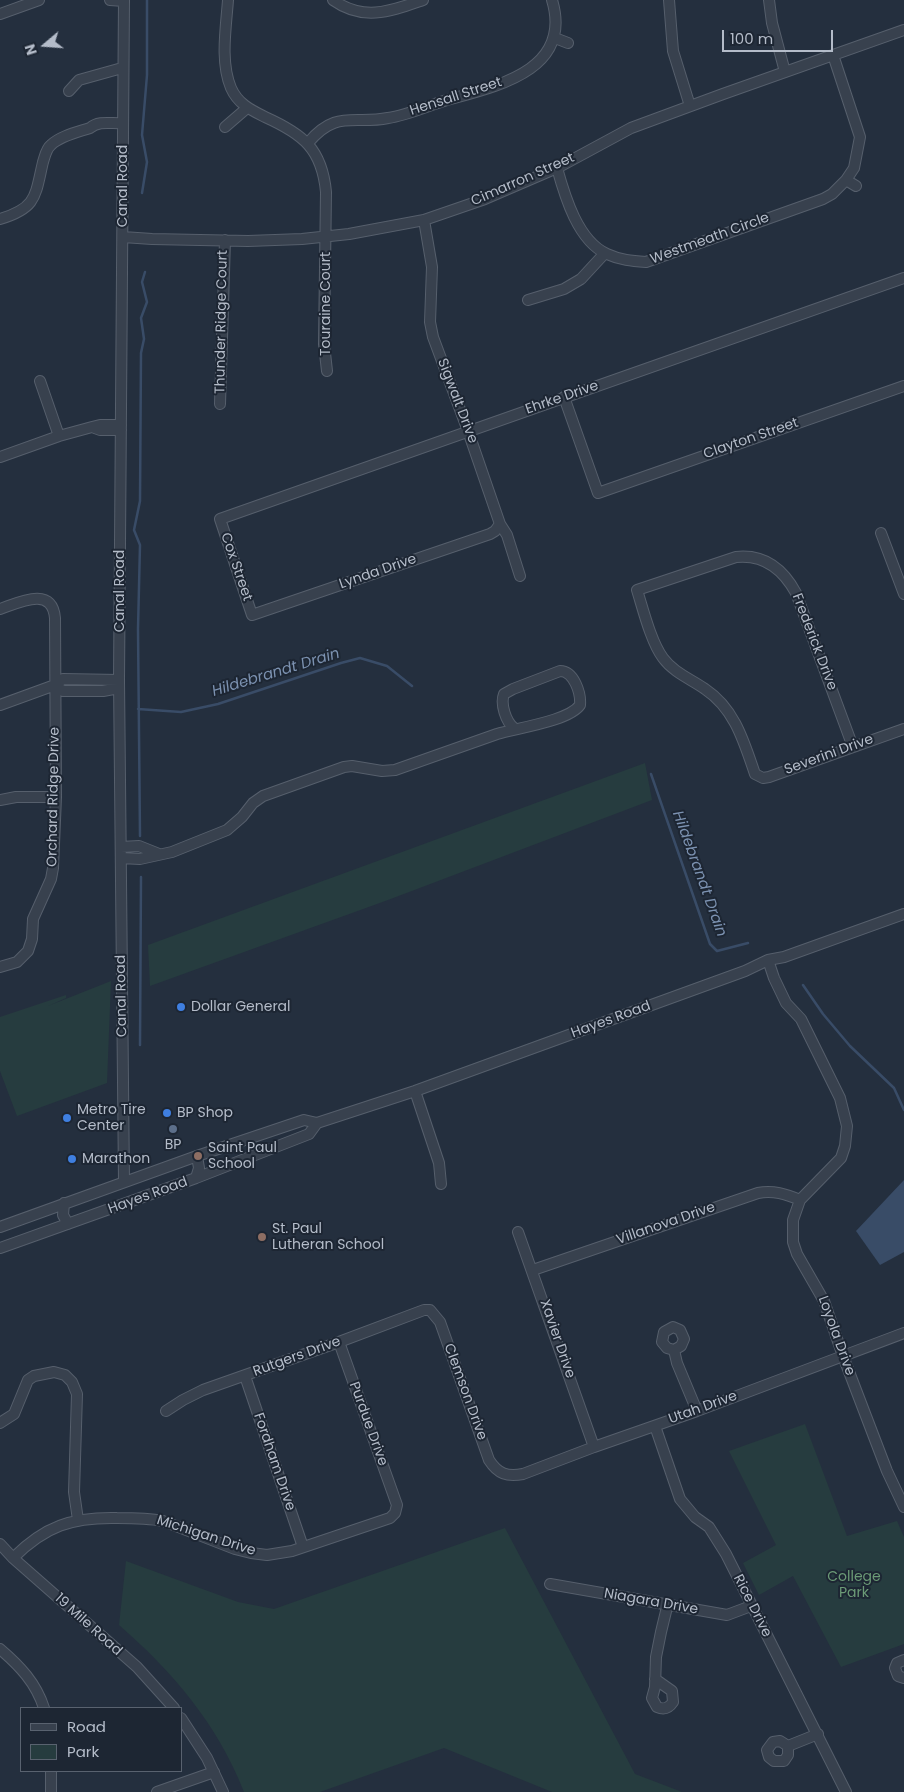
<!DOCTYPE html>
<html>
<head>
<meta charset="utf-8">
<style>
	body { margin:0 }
	#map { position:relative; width:904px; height:1792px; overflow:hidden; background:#242f3e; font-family:Poppins,sans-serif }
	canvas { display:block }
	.legend { position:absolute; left:20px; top:1707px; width:162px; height:65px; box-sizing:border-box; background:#1d2633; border:1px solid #59626f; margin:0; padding:6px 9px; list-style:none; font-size:15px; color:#b4bcc9 }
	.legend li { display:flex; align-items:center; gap:10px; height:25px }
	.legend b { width:25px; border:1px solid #59626f }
	.north { position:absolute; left:20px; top:20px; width:50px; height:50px; -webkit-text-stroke:4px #1d2633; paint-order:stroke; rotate:252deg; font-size:14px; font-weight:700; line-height:20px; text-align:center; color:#b4bcc9 }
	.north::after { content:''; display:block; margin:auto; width:18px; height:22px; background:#b4bcc9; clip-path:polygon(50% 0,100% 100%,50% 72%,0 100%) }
	.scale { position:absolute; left:722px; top:30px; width:111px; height:22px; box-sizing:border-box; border:2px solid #b4bcc9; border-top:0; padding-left:6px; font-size:15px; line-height:18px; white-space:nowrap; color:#b4bcc9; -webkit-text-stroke:4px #1d2633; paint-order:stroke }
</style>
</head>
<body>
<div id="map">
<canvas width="904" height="1792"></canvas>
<ul class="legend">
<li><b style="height:6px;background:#38414e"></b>Road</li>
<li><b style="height:14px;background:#263c3f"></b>Park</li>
</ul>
<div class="north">N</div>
<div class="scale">100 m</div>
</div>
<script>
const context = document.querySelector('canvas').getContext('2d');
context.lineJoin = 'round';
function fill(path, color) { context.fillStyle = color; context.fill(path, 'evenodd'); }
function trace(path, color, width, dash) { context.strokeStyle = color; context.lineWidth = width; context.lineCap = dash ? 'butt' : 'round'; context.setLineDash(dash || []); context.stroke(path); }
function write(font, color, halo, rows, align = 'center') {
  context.font = font + ' Poppins,sans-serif'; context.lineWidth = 4; context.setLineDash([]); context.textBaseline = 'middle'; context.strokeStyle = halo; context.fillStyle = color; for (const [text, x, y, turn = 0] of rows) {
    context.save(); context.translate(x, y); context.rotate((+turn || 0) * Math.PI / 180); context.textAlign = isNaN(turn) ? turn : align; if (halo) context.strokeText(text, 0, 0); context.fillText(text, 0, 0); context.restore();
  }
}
fill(new Path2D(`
	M645,763L652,800L388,900L150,986L148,945Z
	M111,981L107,1083L17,1116L0,1071V1017L66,995V998L48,1006Z
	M805,1424L847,1536L897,1521L904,1537V1644L841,1667L793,1576L759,1595L743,1563L776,1545L729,1451Z
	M505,1528L635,1774L682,1792H552L444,1748L320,1792H244C218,1725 173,1672 119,1625L126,1561L238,1602L274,1609Z`), '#263c3f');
fill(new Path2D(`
	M904,1180V1252L880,1265L856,1231Z`), '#394c67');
trace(new Path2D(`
	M142,193L147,162L142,135L147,75V0
	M138,709L181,712L218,704L341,663L360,658L387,666L412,686
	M651,774L710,944L717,951L748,943
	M140,836L138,629L140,545L134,530L140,501L141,353L144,339L141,318L147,302L142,282L145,272
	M803,985L823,1014L850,1046L894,1088L904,1110
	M140,1045L141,877`), '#394c67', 2.5);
const minor = new Path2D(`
	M110,0L124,1
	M124,0L119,680L124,1182
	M228,0C226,28 220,62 231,88C238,104 251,110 265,117C303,134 322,149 326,192L324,344L327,371
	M333,0C364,22 391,11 423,0
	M669,0L673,51L690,106
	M769,0L772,23L785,72
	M0,14L39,0
	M555,38L568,43
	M833,55L860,137L854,168L846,180L856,186
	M69,91L79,80L122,68
	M225,127L247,108
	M308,143C336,109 354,125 388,118C408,115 427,106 447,100C498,86 573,70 552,0
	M557,168C565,197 578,241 607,254C620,260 632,261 646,262L823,199L832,194L846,180
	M0,219C37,208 35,196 43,162C45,156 46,149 51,145C60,136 78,132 90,128C99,120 112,124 123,123
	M424,220L432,267L430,322L433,337L468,431L500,524L507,535L520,576
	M123,237L152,239L248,241L302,239L349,234L424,220L485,199L557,168L631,128L723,94L904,30
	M528,300L564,289L581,279L605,253
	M40,381L59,436
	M564,397L598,493L904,386
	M220,404L225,240
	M121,430H100L92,427L100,425H121
	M0,457L59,436L92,427
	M500,524L495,531L490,534L252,615L220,519L904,278
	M881,533L904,594
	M0,609C18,603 52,585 55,618L56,797L53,868L51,879L33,919L32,939L28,951L17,962L0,967
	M119,680L63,679L55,685L63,691H103L119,688
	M0,705L55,685
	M853,747L796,593C783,569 764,554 736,557L637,590C643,609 651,642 663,658C674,673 691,679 705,689C735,709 744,742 755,774L763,778L769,777L904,729
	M0,800L16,797H56
	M121,847L139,846L159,854
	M121,858L140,859L172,852L227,830L242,817L253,803L263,796L344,767L352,766L382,771L395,770L497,734C517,728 569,721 580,705C581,693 574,671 560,671L513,689L504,694C500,704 506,722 514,728
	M768,960L774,978L786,1003L801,1019L840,1098L847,1126L845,1146L841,1158L800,1200L793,1220V1242L797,1254L824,1301L843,1356L887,1471L904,1507
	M415,1091L439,1163L441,1184
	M196,1178L199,1168L197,1156
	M64,1203L63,1215L68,1224
	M0,1227L197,1156L304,1120L317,1123
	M518,1232L594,1447
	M0,1248L196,1178L309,1134L317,1123L415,1091L745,971L768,960L784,957L904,914
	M533,1270L758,1193C773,1190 786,1194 800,1200
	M674,1350L681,1346L684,1339L680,1330L673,1327L664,1332L662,1342L667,1348L674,1350L677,1363L697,1411
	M245,1376L303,1547
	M166,1411L183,1400L203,1390L339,1342L424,1310H430L440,1322L489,1460C498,1474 507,1477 523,1474L594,1447L697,1411L904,1333
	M0,1423L14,1414L28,1380L34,1376L54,1372L65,1375L72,1382L77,1394L74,1492L78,1520
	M655,1426L680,1499L695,1517L709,1527L726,1554L846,1792
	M0,1544L13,1558L137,1667L174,1708
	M13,1558C45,1526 72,1517 117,1518C132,1518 148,1518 163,1521L235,1549L251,1553L267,1555L292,1551L390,1518L395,1513L397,1505L339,1342
	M550,1584L727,1615L751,1606
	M0,1649C20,1666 36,1683 44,1708
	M904,1660L897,1663L895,1668L898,1676L904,1678
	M655,1679L672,1691L673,1702C669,1708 664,1710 657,1707L652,1698L655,1687L656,1657L661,1632L668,1603
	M181,1718L207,1758L223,1792
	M788,1746V1755L784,1761H774L769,1757L767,1750L773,1742L780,1741L788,1746L818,1734
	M51,1792V1771
	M157,1792L214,1772`);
trace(minor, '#565f6c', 12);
trace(minor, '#38414e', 10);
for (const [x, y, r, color] of [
	[181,1007,5,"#3f7fe0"],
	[167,1113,5,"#3f7fe0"],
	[67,1118,5,"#3f7fe0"],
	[173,1129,5,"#5c6f8a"],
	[198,1156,5,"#8d6e63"],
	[72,1159,5,"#3f7fe0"],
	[262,1237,5,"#8d6e63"]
]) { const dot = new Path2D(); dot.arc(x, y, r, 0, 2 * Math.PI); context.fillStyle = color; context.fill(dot); trace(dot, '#1d2633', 2); }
write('14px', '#b4bcc9', '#1d2633', [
	["Hensall Street",456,97,-18],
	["Cimarron Street",523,180,-24],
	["Canal Road",123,186,-90],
	["Westmeath Circle",710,239,-20],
	["Touraine Court",326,304,-90],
	["Thunder Ridge Court",222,322,-89],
	["Ehrke Drive",562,398,-19],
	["Sigwalt Drive",457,401,69],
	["Clayton Street",751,439,-19],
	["Cox Street",236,567,71],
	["Lynda Drive",378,572,-19],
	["Canal Road",120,591,-90],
	["Frederick Drive",814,642,69],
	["Severini Drive",829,755,-20],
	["Orchard Ridge Drive",54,797,-89],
	["Canal Road",122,996,-91],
	["Hayes Road",611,1020,-20],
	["Hayes Road",148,1196,-20],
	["Villanova Drive",666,1224,-19],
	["Loyola Drive",836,1336,70],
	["Xavier Drive",557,1339,71],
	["Rutgers Drive",297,1357,-20],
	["Clemson Drive",465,1392,70],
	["Utah Drive",703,1408,-20],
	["Purdue Drive",368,1424,70],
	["Fordham Drive",274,1462,71],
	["Michigan Drive",206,1536,18],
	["Niagara Drive",651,1602,10],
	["Rice Drive",752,1606,63],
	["19 Mile Road",88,1625,42]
]);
write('14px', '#b4bcc9', '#1d2633', [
	["Dollar General",191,1007],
	["Metro Tire",77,1110],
	["Center",77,1126],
	["BP Shop",177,1113],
	["BP",173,1145,"center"],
	["Saint Paul",208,1148],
	["School",208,1164],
	["Marathon",82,1159],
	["St. Paul",272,1229],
	["Lutheran School",272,1245]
], 'left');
write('14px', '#6b9a76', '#1d2633', [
	["College",854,1577],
	["Park",854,1593]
]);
write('italic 15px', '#7c92b1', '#1d2633', [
	["Hildebrandt Drain",276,673,-17],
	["Hildebrandt Drain",699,874,70]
]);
</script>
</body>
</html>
